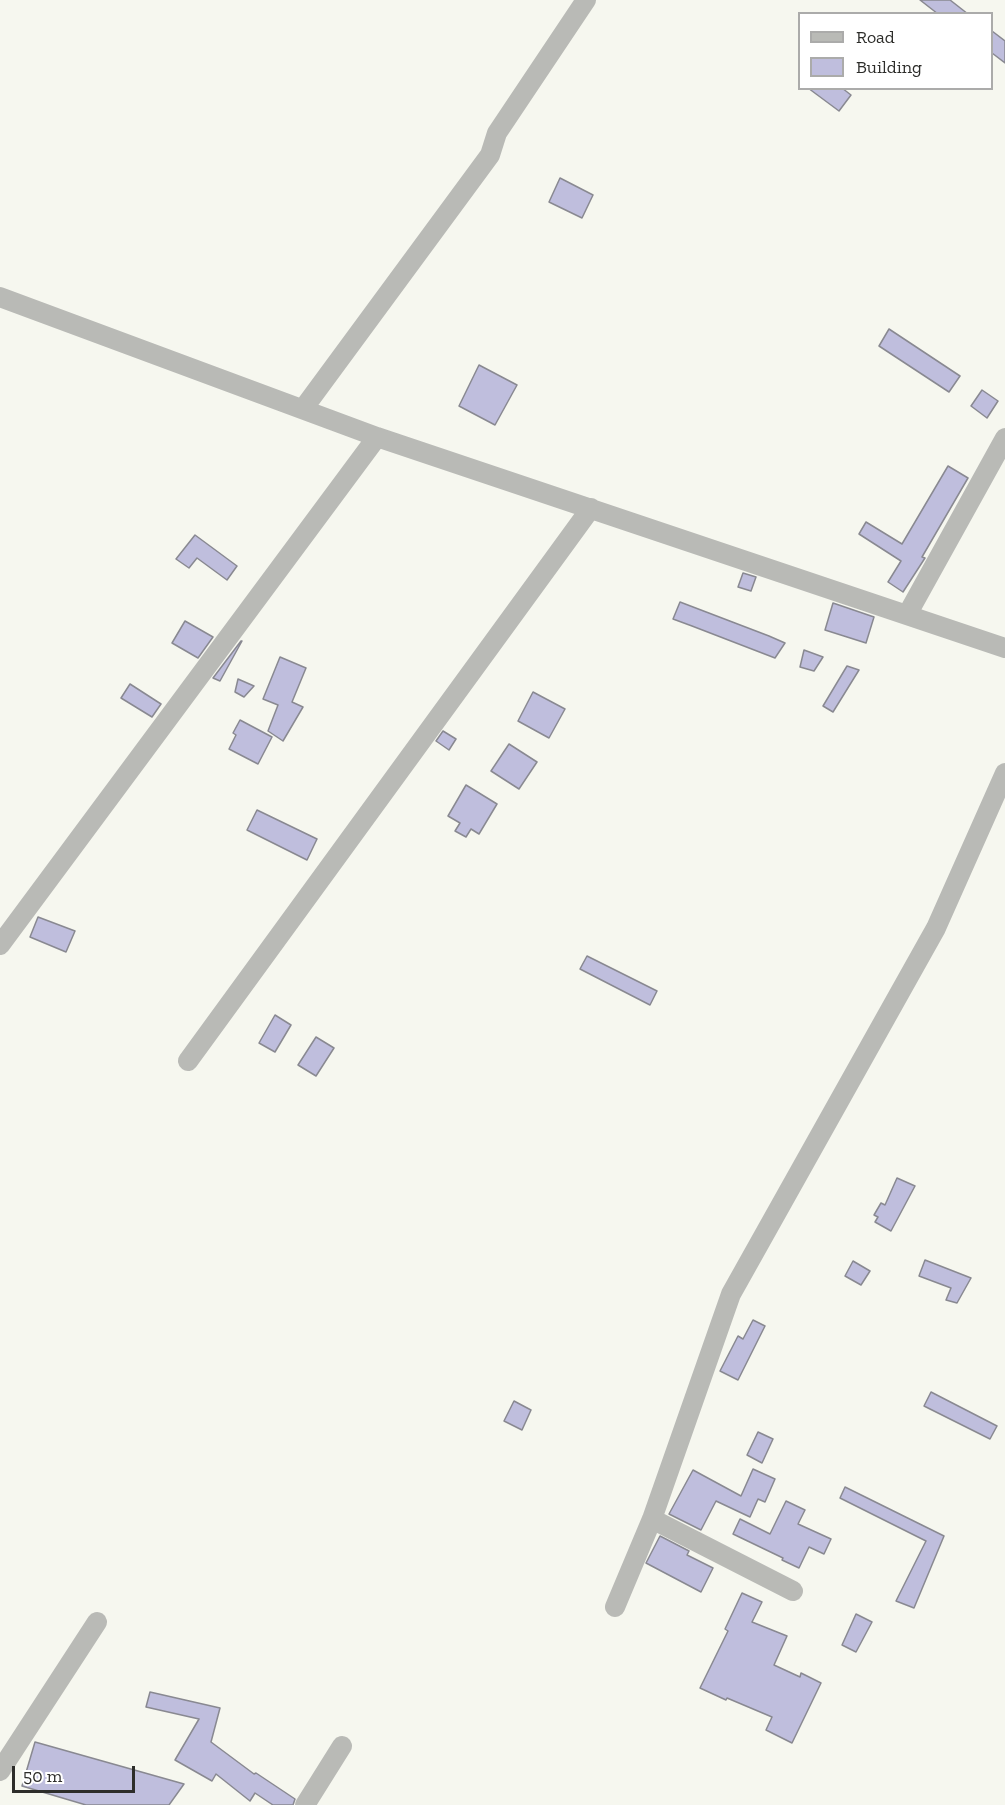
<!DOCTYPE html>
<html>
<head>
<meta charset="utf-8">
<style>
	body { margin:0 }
	#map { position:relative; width:1005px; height:1805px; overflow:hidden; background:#f6f7ef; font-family:"Zilla Slab",serif }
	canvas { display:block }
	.legend { position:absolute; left:798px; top:12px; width:195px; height:78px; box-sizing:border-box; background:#fff; border:2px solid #ababaa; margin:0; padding:8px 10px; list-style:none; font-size:18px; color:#2d2d2a }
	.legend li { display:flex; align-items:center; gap:12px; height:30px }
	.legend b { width:30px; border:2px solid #ababaa }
	.scale { position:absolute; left:12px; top:1766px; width:123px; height:27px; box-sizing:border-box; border:3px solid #2d2d2a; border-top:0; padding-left:8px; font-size:18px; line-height:21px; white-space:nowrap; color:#2d2d2a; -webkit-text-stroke:4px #fff; paint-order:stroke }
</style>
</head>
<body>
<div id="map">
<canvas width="1005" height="1805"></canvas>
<ul class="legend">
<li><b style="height:8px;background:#b9bab6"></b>Road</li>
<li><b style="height:16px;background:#bfbedd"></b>Building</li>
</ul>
<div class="scale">50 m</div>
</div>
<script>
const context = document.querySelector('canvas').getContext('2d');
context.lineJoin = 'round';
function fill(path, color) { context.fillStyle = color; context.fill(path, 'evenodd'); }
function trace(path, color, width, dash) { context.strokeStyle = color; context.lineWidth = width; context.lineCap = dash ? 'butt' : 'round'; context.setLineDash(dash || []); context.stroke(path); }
const building = new Path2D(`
	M920,0H950L968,14H938Z
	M992,31L1005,41V63L992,53Z
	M808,88H842L851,95L839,111Z
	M560,178L593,195L582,218L549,202Z
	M889,329L960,376L949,392L879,346Z
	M479,365L517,385L495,425L459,406Z
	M982,390L998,401L987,418L971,406Z
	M948,466L968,478L922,557L925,558L903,592L888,582L901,561L859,534L866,522L902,544Z
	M195,535L237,566L227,580L197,558L189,568L176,559Z
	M743,573L756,577L751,591L738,587Z
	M680,602L769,636L785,643L775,658L692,626L673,619Z
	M833,603L874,617L866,643L825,630Z
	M185,621L213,637L198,658L172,643Z
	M241,641H242L220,681L213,678Z
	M804,650L823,657L814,671L800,667Z
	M280,657L306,668L292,702L303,707L283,741L268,731L278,705L263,699Z
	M847,666L859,670L833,712L823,706Z
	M238,679L254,686L244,697L235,692Z
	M130,684L161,704L152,717L121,698Z
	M533,692L565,709L549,738L518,721Z
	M240,720L272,737L258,764L229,749L236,735L233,733Z
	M443,731L456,739L449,750L436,741Z
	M509,744L537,762L519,789L491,771Z
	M466,785L497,804L479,834L471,829L466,837L455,831L460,823L448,816Z
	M257,810L317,839L307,860L247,830Z
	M38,917L75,931L66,952L30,937Z
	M587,956L657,991L650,1005L580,969Z
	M275,1015L291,1025L275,1052L259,1043Z
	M316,1037L334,1048L316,1076L298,1065Z
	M897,1178L915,1186L891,1231L875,1222L878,1217L874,1215L881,1203L885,1205Z
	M925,1260L971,1278L957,1303L946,1300L951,1288L919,1276Z
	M853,1261L870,1271L861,1285L845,1276Z
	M753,1320L765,1326L738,1380L720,1371L738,1336L743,1339Z
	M931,1392L997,1426L990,1439L924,1406Z
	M514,1401L531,1410L522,1430L504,1421Z
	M758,1432L773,1439L762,1463L747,1455Z
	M753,1469L775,1479L765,1502L758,1499L750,1517L716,1501L701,1530L669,1514L693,1470L741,1496Z
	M845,1487L944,1536L914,1608L896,1601L926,1541L840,1498Z
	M786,1501L805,1510L798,1524L831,1539L824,1554L809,1547L799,1568L782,1560L783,1558L733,1534L740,1519L770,1534Z
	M660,1536L689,1551L687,1555L713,1568L701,1592L646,1563Z
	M742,1593L762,1602L752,1622L787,1636L774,1665L800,1677L801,1673L821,1683L792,1743L766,1730L772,1717L727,1698L726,1700L700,1688L728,1631L725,1629Z
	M856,1614L872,1622L856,1652L842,1645Z
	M150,1692L220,1708L211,1742L254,1774L256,1773L295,1799L293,1805H273L255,1793L250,1801L216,1774L212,1781L175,1760L199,1719L146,1707Z
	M35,1742L184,1784L169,1805H86L22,1786Z`);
fill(building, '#bfbedd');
trace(building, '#898991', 1.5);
trace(new Path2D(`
	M0,297L377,437L1005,648
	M303,409L490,155L497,133L586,0
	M907,615L1005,438
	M0,945L377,437
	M188,1061L591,508
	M652,1519L793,1591
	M615,1607L652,1519L731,1294L936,928L1005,773
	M0,1771L97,1622
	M305,1805L342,1746`), '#b9bab6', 20);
</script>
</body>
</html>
